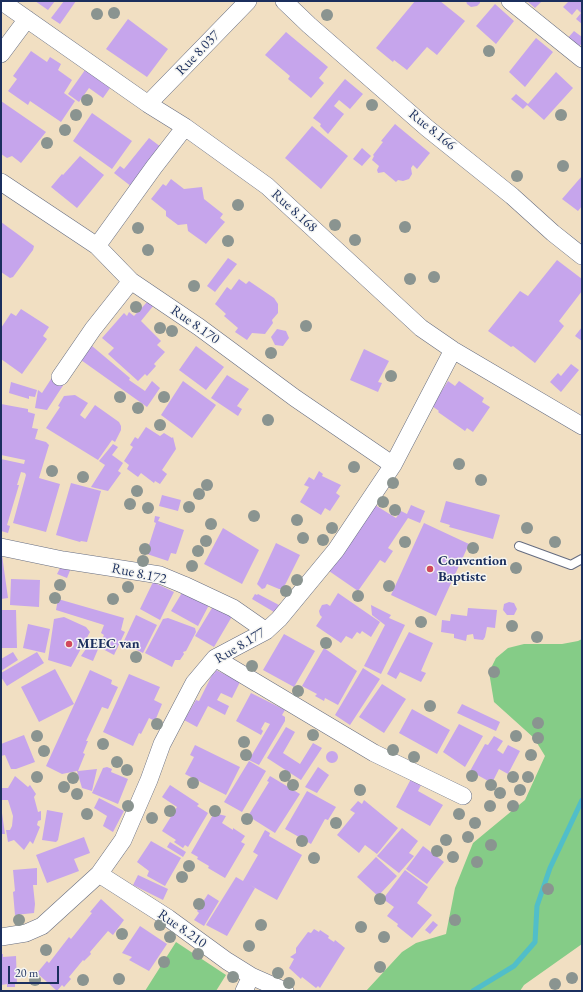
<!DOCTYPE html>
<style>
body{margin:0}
#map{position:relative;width:583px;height:992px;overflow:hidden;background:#f1dfc2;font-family:"EB Garamond",serif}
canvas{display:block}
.frame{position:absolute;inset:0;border:2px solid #1b2f5e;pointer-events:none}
.scale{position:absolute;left:8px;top:966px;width:51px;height:18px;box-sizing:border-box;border:2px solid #1b2f5e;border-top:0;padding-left:5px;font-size:12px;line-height:14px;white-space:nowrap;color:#1b2f5e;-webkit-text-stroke:3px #f6f6f2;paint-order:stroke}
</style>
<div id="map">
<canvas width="583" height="992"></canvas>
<div class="frame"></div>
<div class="scale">20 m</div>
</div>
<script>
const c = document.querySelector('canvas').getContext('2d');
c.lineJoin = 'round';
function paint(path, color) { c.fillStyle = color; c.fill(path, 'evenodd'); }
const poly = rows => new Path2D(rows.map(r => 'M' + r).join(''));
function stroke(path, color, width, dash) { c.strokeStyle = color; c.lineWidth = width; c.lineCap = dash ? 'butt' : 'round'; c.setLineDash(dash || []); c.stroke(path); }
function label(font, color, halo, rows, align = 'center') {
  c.font = font + ' "EB Garamond",serif'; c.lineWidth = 3; c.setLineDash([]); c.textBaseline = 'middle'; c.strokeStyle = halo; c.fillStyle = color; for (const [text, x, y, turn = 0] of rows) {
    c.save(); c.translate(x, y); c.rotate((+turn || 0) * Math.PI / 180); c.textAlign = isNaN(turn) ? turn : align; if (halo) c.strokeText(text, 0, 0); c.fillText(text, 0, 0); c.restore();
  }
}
paint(poly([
 [582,639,582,944,524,985,520,991,366,991,402,952,416,943,446,934,455,888,473,843,525,800,545,756,534,738,494,702,489,672,496,658,508,648,524,644,562,644,578,641],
 [176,942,226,975,216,991,145,991]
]), '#85cc87');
stroke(poly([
 [473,991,514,966,535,942,537,906,550,868,582,800]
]), '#51bec9', 5);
paint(poly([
 [35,1,55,1,48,10],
 [64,1,76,1,60,24,51,18],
 [415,1,440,1,465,21,437,55,427,47,407,70,394,60,393,62,376,48],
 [466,1,480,1,480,3,477,6,471,7,467,4],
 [527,1,542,1,535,8],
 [569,1,582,1,582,24,576,19,581,13,577,9,572,15,563,7],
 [495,4,514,21,496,44,476,26],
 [128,19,168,49,147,77,106,49],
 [574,31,582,37,582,43,578,48,567,39],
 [286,32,328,67,319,78,324,83,311,98,288,79,290,76,265,55],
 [536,38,553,52,525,87,509,72],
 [31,51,47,62,50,57,61,64,58,70,72,80,64,93,75,101,61,122,30,101,28,105,8,91,17,79,13,76],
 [85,70,110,88,103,98,89,88,79,102,68,94],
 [556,72,573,88,544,120,527,105,523,109,511,99,516,94,528,104],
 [345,79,363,94,350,109,339,100,334,106,344,114,328,134,320,126,321,124,313,118],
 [1,101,46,132,21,163,12,156,7,158,1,154],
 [92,113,132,141,112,169,73,141],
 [395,124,430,153,417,169,413,165,411,168,412,174,409,179,403,181,398,180,396,182,384,172,378,173,377,170,379,166,372,160,374,156,373,155,383,142,381,141],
 [312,126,348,156,321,189,285,158],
 [149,138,161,147,132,187,114,173,120,166,124,169],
 [362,148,371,156,362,166,353,159],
 [80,156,104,175,77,208,51,187,62,174,63,175],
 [582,176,582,206,578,211,562,199],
 [171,179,184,189,202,187,204,199,223,214,220,218,225,222,206,244,188,231,187,224,178,225,166,216,166,211,151,199,163,184,166,186],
 [1,222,34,246,33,250,13,277,10,278,1,272],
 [228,258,237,264,215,292,207,286],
 [557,260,582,279,582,291,559,321,564,326,535,363,513,346,511,347,488,331,520,291,528,296],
 [239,279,246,284,249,281,274,298,278,304,278,313,272,320,273,323,265,334,252,333,247,340,235,332,238,328,224,316,226,314,215,304,227,287,231,290],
 [149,300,154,305,141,321,161,341,157,345,165,352,154,364,156,366,147,376,145,374,138,381,108,354,114,348,102,338,124,313,127,316,129,312,134,316],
 [21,309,49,327,43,336,47,339,22,374,1,359,1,328,11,313,16,316],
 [582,327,582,341,575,336],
 [277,329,286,331,289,338,283,346,275,345,271,337],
 [92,346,130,378,129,380,145,391,152,381,160,388,147,407,81,360],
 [196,346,224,367,206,390,179,370],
 [364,349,389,361,378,382,382,383,378,392,350,380],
 [571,364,579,370,561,392,550,382,558,373,561,376],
 [227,375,249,389,237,406,242,409,238,416,211,398],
 [53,376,64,384,47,410,35,408,38,390,42,393],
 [183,381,216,405,192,438,161,415],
 [448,381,455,386,459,381,484,398,482,402,490,407,473,432,467,428,465,431,438,412,439,411,432,406],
 [11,382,37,390,35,397,29,396,29,399,9,393],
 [75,395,88,403,80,415,85,419,95,405,119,422,121,426,121,430,115,442,112,440,98,460,46,428,60,407,58,406,64,396],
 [1,404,28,409,28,412,35,414,32,428,38,429,35,439,46,442,49,445,39,478,60,484,46,532,13,523,26,475,25,473,21,472,17,485,19,485,7,525,10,526,8,533,1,531,1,459,24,464,25,460,1,455],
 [146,427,160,436,164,433,172,438,173,437,176,449,162,470,167,474,160,484,155,481,154,483,141,473,138,477,127,469,129,465,124,461,133,447,130,445,135,437,138,439],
 [113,444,118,447,112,455,123,463,118,471,121,473,108,491,91,487,105,465,99,461],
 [319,471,323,474,322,476,341,485,336,493,340,496,330,511,325,508,321,515,300,502,309,487,304,485,309,477,314,480],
 [71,483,101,491,87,542,81,541,80,542,56,535],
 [162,495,181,500,178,511,159,506],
 [446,501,500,515,493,539,449,527,450,525,440,522],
 [375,505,396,518,401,511,407,514,411,505,425,511,420,523,408,518,388,548,393,551,385,563,380,560,358,591,329,571],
 [155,516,160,517,158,521,184,530,176,554,171,553,168,561,147,554,150,546,149,545,156,523,154,522],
 [424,523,469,544,436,616,391,595],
 [223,528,259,550,242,584,204,564],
 [276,543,300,555,283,589,279,589,267,584,265,588,262,589,257,584],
 [2,555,8,598,1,599,1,556],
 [62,564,71,568,67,578,57,574],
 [11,579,40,580,39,607,10,605],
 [153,582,174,592,160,620,140,609],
 [183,591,209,605,198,626,171,611],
 [338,593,380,622,371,637,362,631,360,634,357,632,352,639,346,636,341,643,316,626,322,617,320,615,319,611,322,605,327,604,330,606],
 [255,594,257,595,258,594,279,605,274,612,252,599],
 [58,599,124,618,121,630,125,632,114,655,99,647,104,635,101,633,104,625,56,610],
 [509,602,514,603,517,609,514,615,507,615,503,610,504,604],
 [215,603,234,613,214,647,195,636],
 [371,605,391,615,389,618,405,625,381,674,364,666,385,625,372,615],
 [468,608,497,610,495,628,487,627,485,637,483,640,474,639,473,634,467,635,466,641,454,638,454,634,441,632,442,620,450,621,451,614,467,616],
 [1,610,16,610,17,648,1,648],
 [136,615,157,625,143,653,123,643],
 [64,617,86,627,90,632,71,667,48,660,54,619],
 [168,618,195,628,196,632,186,651,183,652,184,654,180,660,175,660,172,667,145,653,163,619],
 [28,624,50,629,45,653,23,648],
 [409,632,433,643,421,671,426,673,421,682,400,672,396,679,387,674],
 [284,634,315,651,294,687,263,670],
 [90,643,99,647,93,661,81,656],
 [324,648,357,671,338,705,325,698,324,701,315,696,317,694,302,686],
 [13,652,18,660,1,671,1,659],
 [37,652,44,663,7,686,1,677,1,673],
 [363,668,380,679,350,725,335,715],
 [55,669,74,704,39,722,21,687],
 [90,670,112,680,111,684,118,687,108,709,102,707,86,741,88,741,83,753,85,754,78,771,97,769,92,791,82,788,77,771,62,774,46,766],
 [216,670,240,682,232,698,221,693,217,700,229,706,225,715,208,706,197,727,184,720,196,700,199,701,213,673,214,674],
 [129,674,160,687,154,700,162,704,155,721,149,718,141,734,139,733,133,746,103,732],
 [382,684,406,699,384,733,359,717],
 [251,693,285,710,282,715,285,717,285,721,259,765,249,760,270,724,265,722,261,729,263,731,261,735,236,721],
 [462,704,500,722,496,731,457,713],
 [412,709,450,730,437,754,399,733],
 [459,724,483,736,465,767,443,752],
 [286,727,295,732,283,753,300,764,313,743,322,748,301,780,267,758],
 [24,735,35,762,16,769,11,769,5,755,1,756,1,744],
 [494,736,503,741,497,750,503,754,508,745,520,751,508,774,499,769,492,783,470,771,485,744,488,745],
 [195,745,240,767,226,795,185,774,194,757,190,755],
 '326 757a6 6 0 1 1 12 0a6 6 0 1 1-12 0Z',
 [249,761,266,771,242,812,224,802],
 [107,767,112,769,111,772,128,779,118,804,92,793,103,768],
 [318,767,329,775,317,793,305,787],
 [15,776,28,787,30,785,36,794,34,797,38,812,41,811,41,820,38,821,37,825,40,827,33,844,30,841,24,850,14,840,8,842,6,830,10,830,12,826,13,816,8,800,2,800,1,788,8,788],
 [270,776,300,794,275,833,248,816,269,782,267,781],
 [411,779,421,785,418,791,443,805,430,826,396,807],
 [170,785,199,804,197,806,208,813,188,847,185,845,183,848,174,842,176,840,162,831,177,807,162,797],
 [307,791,336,807,328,820,325,819,311,844,285,829],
 [99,798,124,811,113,832,103,826,107,816,94,808],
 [364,800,398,828,377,854,365,845,359,853,337,835,355,813,350,810,358,801,362,804],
 [1,806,5,834,1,834],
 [47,810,63,813,58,840,56,842,42,840],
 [214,813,226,816,222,823,233,830,233,828,245,836,241,842,245,844,225,878,208,868,209,866,197,859,198,857,191,853],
 [402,828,418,841,409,853,414,856,399,873,377,856],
 [265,830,270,833,269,836,302,855,277,900,250,885,255,888,227,936,206,925,236,877,243,881,258,855,253,852],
 [84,837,90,853,74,859,79,871,47,883,36,855],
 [151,841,181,858,165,886,147,876,149,871,137,862],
 [170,842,186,852,183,857,167,847],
 [423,846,444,862,427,884,406,869],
 [376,857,397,876,378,896,357,877],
 [37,868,37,885,33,885,35,904,34,913,15,915,13,892,15,891,13,870],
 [405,870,428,887,417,903,432,915,412,938,397,926,398,924,387,916,394,907,383,899],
 [138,875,168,889,163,900,133,885],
 [208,894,219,901,204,926,194,920,199,913,197,911],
 [101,899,124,920,113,935,108,931,90,952,91,954,84,961,83,960,69,977,71,979,64,987,62,985,57,991,37,973,47,961,49,963,69,937,71,939,92,913,90,912],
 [433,921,438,925,430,934,425,930],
 [140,926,167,944,149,971,129,960,132,957,122,953],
 [314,929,319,932,320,930,329,936,328,938,334,942,335,940,345,948,320,988,318,986,316,988,302,977,301,979,289,968,294,959,290,957,296,953,296,948,308,932,311,933],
 [1,954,3,954,3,957,16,956,17,984,15,984,15,987,7,987,7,984,1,985]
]), '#c6a5ec');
const service = poly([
 [519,546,571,565,582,559]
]);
const minor = poly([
 [1,1,148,104,185,127,267,186,421,328,453,350,582,426],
 [284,1,309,25,427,128,512,196,553,233,582,256],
 [510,1,582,59],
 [1,54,27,19],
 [148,104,248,1],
 [1,182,97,246,131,281,199,327,295,398,393,465],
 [97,246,154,167,185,127],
 [60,377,93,329,131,281],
 [1,547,63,560,160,575,184,585,233,608,266,631],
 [215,658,374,753,463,796],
 [99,874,168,918,227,961,251,976,244,991],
 [1,937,26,933,42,926,99,874,123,840,149,780,162,744,194,683,215,658,266,631,279,619,336,550,393,465,453,350],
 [251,976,285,991]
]);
stroke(service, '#666d81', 10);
stroke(minor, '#666d81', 18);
stroke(service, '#fff', 8);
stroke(minor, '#fff', 17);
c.fillStyle = '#8a9490';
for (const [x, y] of [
 [114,13],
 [97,14],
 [327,15],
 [489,51],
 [87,100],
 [372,105],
 [76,115],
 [561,115],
 [65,130],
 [47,143],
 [563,166],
 [517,176],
 [238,205],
 [335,225],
 [405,227],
 [138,228],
 [355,240],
 [228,241],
 [148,250],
 [434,277],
 [410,279],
 [194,286],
 [136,307],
 [306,326],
 [160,328],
 [172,331],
 [271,353],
 [391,376],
 [120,397],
 [164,397],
 [138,408],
 [268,420],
 [160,425],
 [459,464],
 [354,467],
 [52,471],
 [83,477],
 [481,480],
 [393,483],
 [207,485],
 [137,491],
 [199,494],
 [383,502],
 [130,504],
 [189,507],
 [148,508],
 [395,510],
 [254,516],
 [297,520],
 [211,524],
 [332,528],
 [527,528],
 [303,538],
 [323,540],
 [206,541],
 [405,542],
 [555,542],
 [473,548],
 [145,549],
 [198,551],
 [143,561],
 [192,566],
 [516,568],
 [297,580],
 [60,585],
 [389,586],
 [128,587],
 [286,591],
 [358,596],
 [55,598],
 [113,599],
 [421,622],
 [512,626],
 [537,637],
 [326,643],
 [136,657],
 [252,666],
 [494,672],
 [298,691],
 [430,706],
 [538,723],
 [157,724],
 [313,735],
 [37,736],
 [516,736],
 [538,738],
 [244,742],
 [103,744],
 [393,750],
 [44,751],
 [246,755],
 [531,755],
 [414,757],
 [117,762],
 [127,770],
 [285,776],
 [472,776],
 [37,777],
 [513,777],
 [528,777],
 [73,778],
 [193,783],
 [293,785],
 [491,785],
 [64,787],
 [360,790],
 [520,790],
 [500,793],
 [77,794],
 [128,806],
 [490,806],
 [513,806],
 [170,811],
 [215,811],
 [87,814],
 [459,814],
 [152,818],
 [247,819],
 [336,823],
 [475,823],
 [468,837],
 [446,840],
 [302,841],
 [491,845],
 [437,851],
 [453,857],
 [314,858],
 [477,862],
 [189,866],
 [182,877],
 [548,889],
 [380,899],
 [199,904],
 [19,920],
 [455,920],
 [160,925],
 [261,925],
 [361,927],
 [122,934],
 [170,937],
 [384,937],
 [249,946],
 [46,950],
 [198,954],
 [164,962],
 [380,967],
 [278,973],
 [233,977],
 [572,978],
 [119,979],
 [35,980],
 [83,980],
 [289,983],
 [555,984]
]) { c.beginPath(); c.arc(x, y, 6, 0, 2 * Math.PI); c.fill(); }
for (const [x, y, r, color] of [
 [430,569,4,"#d1495b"],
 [69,644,4,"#d1495b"]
]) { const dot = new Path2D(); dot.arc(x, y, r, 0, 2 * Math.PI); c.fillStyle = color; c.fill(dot); stroke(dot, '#f6f6f2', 1.5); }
label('14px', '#1b2f5e', '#f6f6f2', [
 ["Rue 8.037",198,53,-46],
 ["Rue 8.166",432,130,39],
 ["Rue 8.168",294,211,42],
 ["Rue 8.170",195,325,35],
 ["Rue 8.172",139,574,12],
 ["Rue 8.177",240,646,-31],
 ["Rue 8.210",182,929,35]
]);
label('bold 14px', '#1b2f5e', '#f6f6f2', [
 ["Convention",438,561],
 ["Baptiste",438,577],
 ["MEEC van",77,644]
], 'left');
</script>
